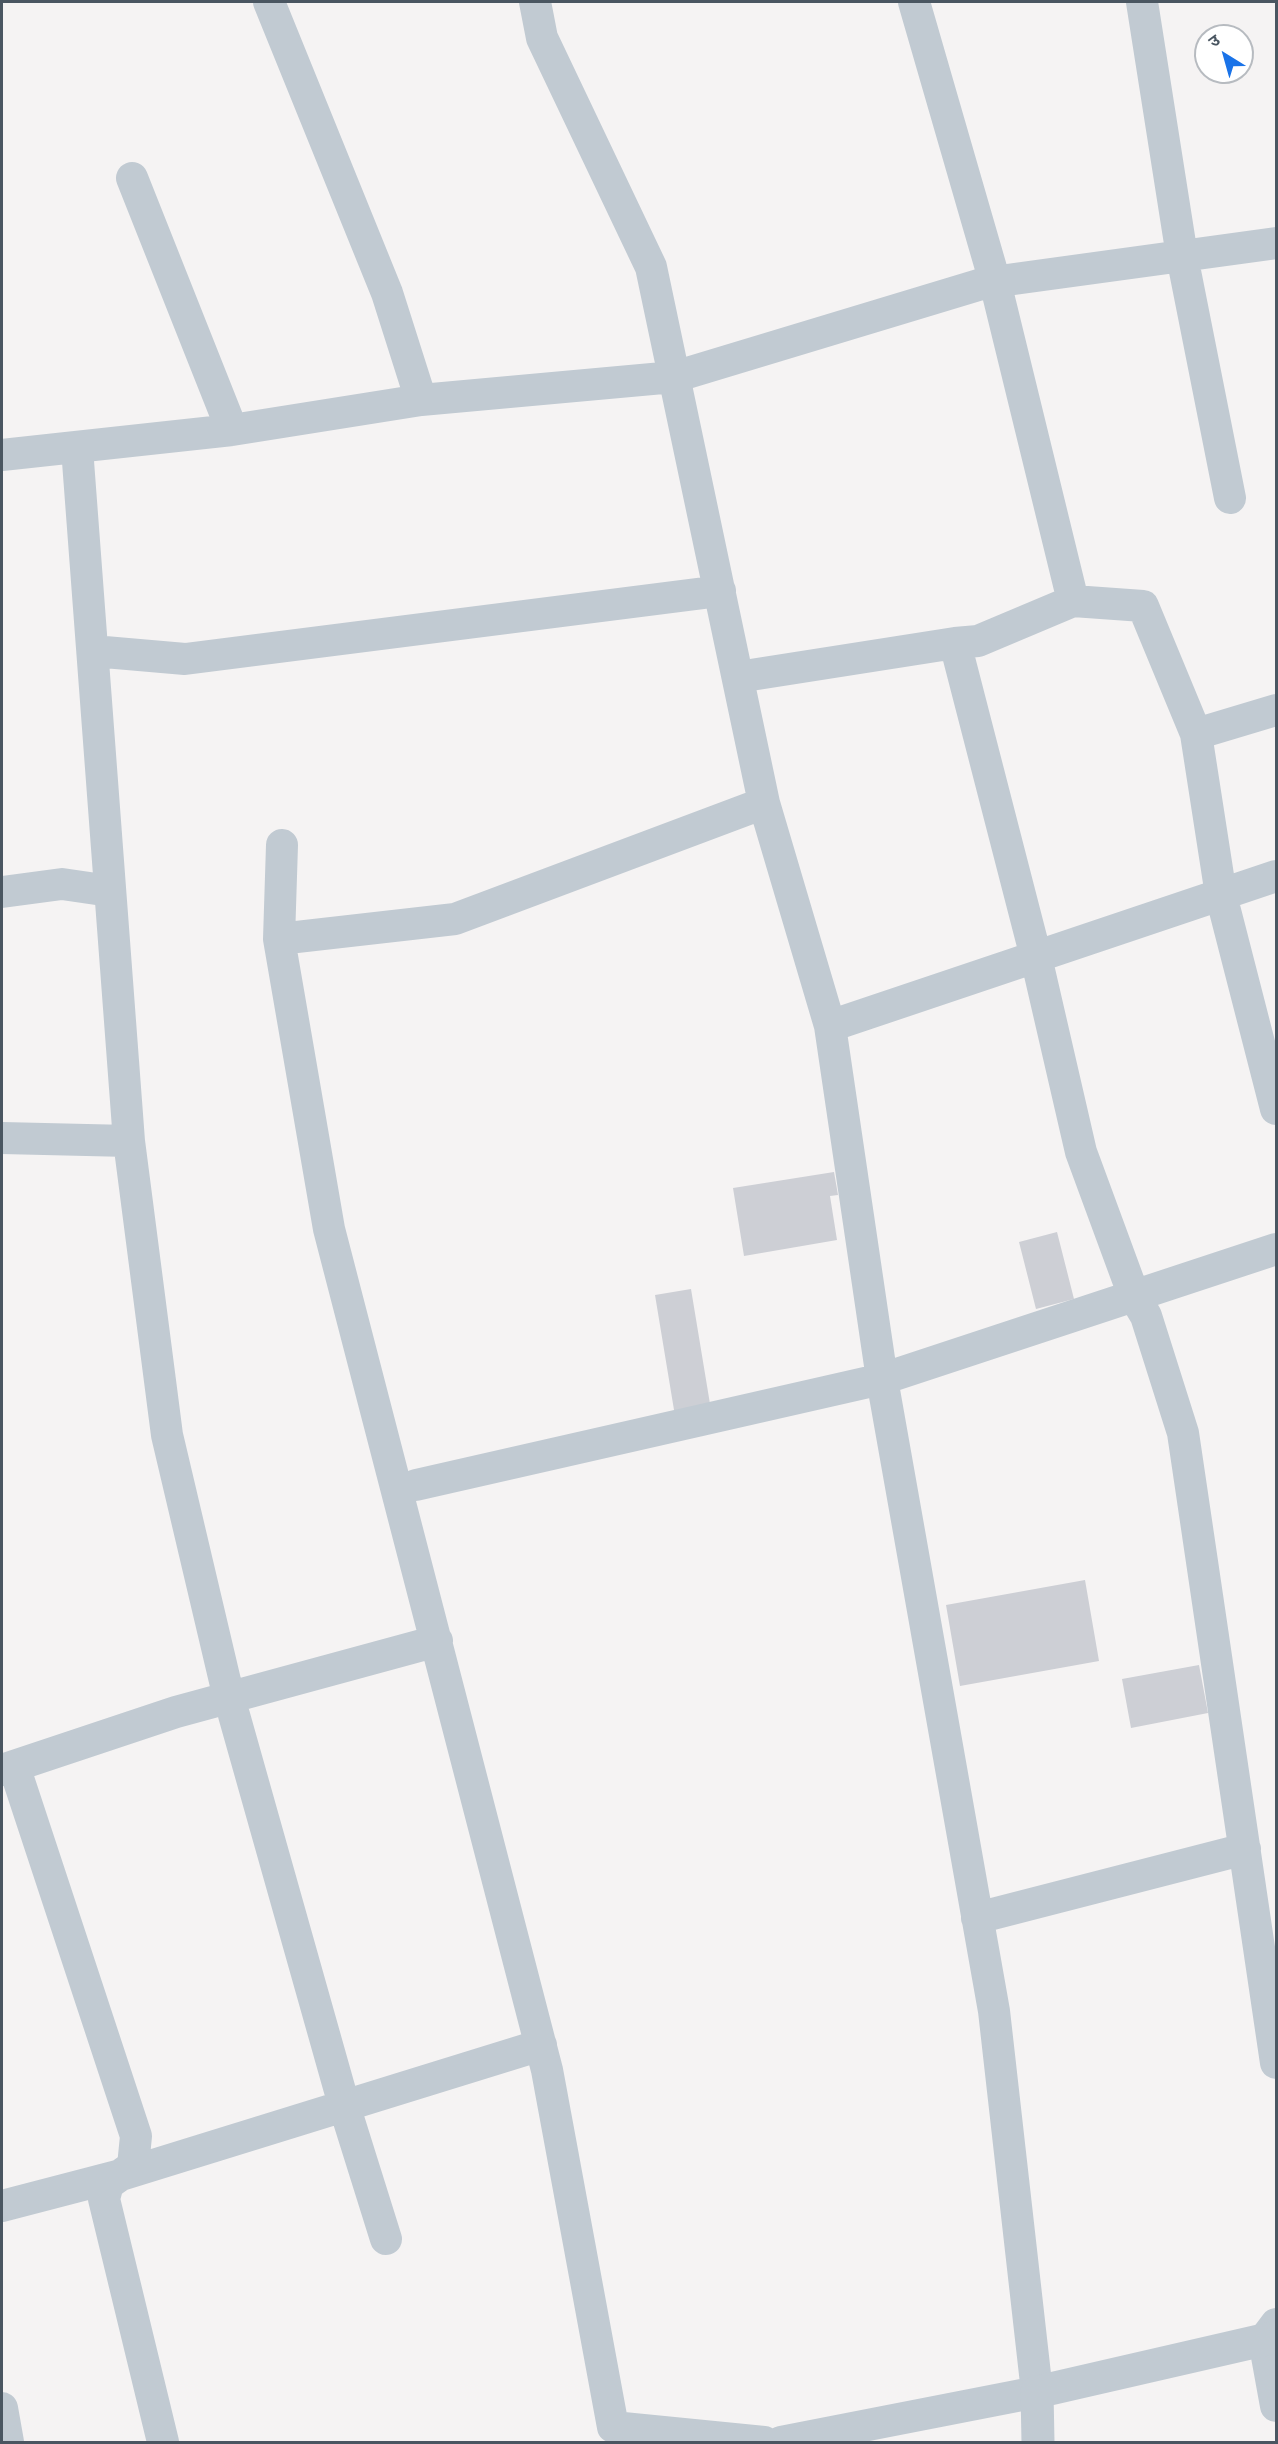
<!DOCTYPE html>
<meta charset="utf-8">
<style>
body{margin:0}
#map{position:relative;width:1278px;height:2444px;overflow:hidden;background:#f5f3f3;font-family:"Fira Sans","Noto Sans Devanagari",sans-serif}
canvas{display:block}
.frame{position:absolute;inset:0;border:3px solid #4a5661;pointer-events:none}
.north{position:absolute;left:1194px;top:24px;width:60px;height:60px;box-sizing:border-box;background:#fff;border:2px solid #b7bbc0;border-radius:50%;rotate:323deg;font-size:16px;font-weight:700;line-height:24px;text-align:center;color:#4a5661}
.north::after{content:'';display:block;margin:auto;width:21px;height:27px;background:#1a73e8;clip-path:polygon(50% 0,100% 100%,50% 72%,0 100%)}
</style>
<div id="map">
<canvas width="1278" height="2444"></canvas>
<div class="frame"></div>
<div class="north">उ</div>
</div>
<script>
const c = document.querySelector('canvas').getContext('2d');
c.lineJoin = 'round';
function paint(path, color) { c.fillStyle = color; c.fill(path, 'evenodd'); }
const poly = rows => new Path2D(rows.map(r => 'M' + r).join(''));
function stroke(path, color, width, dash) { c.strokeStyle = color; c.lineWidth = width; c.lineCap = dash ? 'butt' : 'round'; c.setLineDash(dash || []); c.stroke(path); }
paint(poly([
 [834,1172,838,1195,830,1196,837,1240,744,1256,733,1188],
 [1057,1232,1074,1299,1036,1309,1019,1242],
 [691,1289,712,1416,676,1422,655,1295],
 [1085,1580,1099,1661,960,1686,946,1605],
 [1199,1665,1208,1713,1131,1728,1122,1679]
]), '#cdcfd5');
stroke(poly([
 [269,2,387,293,421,400],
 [535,2,542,38,651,267,764,803,830,1026,882,1379,994,2011,1037,2392,781,2442],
 [914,2,995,282,1073,601],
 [1142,2,1182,256,1230,498],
 [132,178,232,430],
 [77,448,129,1141,167,1435,229,1698],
 [2,455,232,430,421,400,674,377,985,283,1276,243],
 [955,643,1036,957,1081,1152,1134,1296,1146,1316,1183,1433,1276,2063],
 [93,651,185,659,720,591],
 [738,677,955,643,978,641,1073,601,1143,606,1196,734,1221,895,1276,1109],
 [1196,734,1276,710],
 [282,845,279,939,329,1229,547,2070,613,2427,764,2442],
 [2,892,62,884,110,891],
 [279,939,455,919,764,803],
 [830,1026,1276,876],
 [2,1138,129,1141],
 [416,1485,882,1379,1276,1249],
 [234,1715,344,2105,386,2239],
 [14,1766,136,2136,133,2166,108,2184,104,2199,163,2442],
 [2,1770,176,1712,437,1641],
 [977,1918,1245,1849],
 [2,2206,121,2175,541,2045],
 [1276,2324,1264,2340,1276,2406],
 [2,2408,8,2442]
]), '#c1cad2', 32);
stroke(poly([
 [1038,2442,1037,2392,1276,2337]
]), '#c1cad2', 33);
</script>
